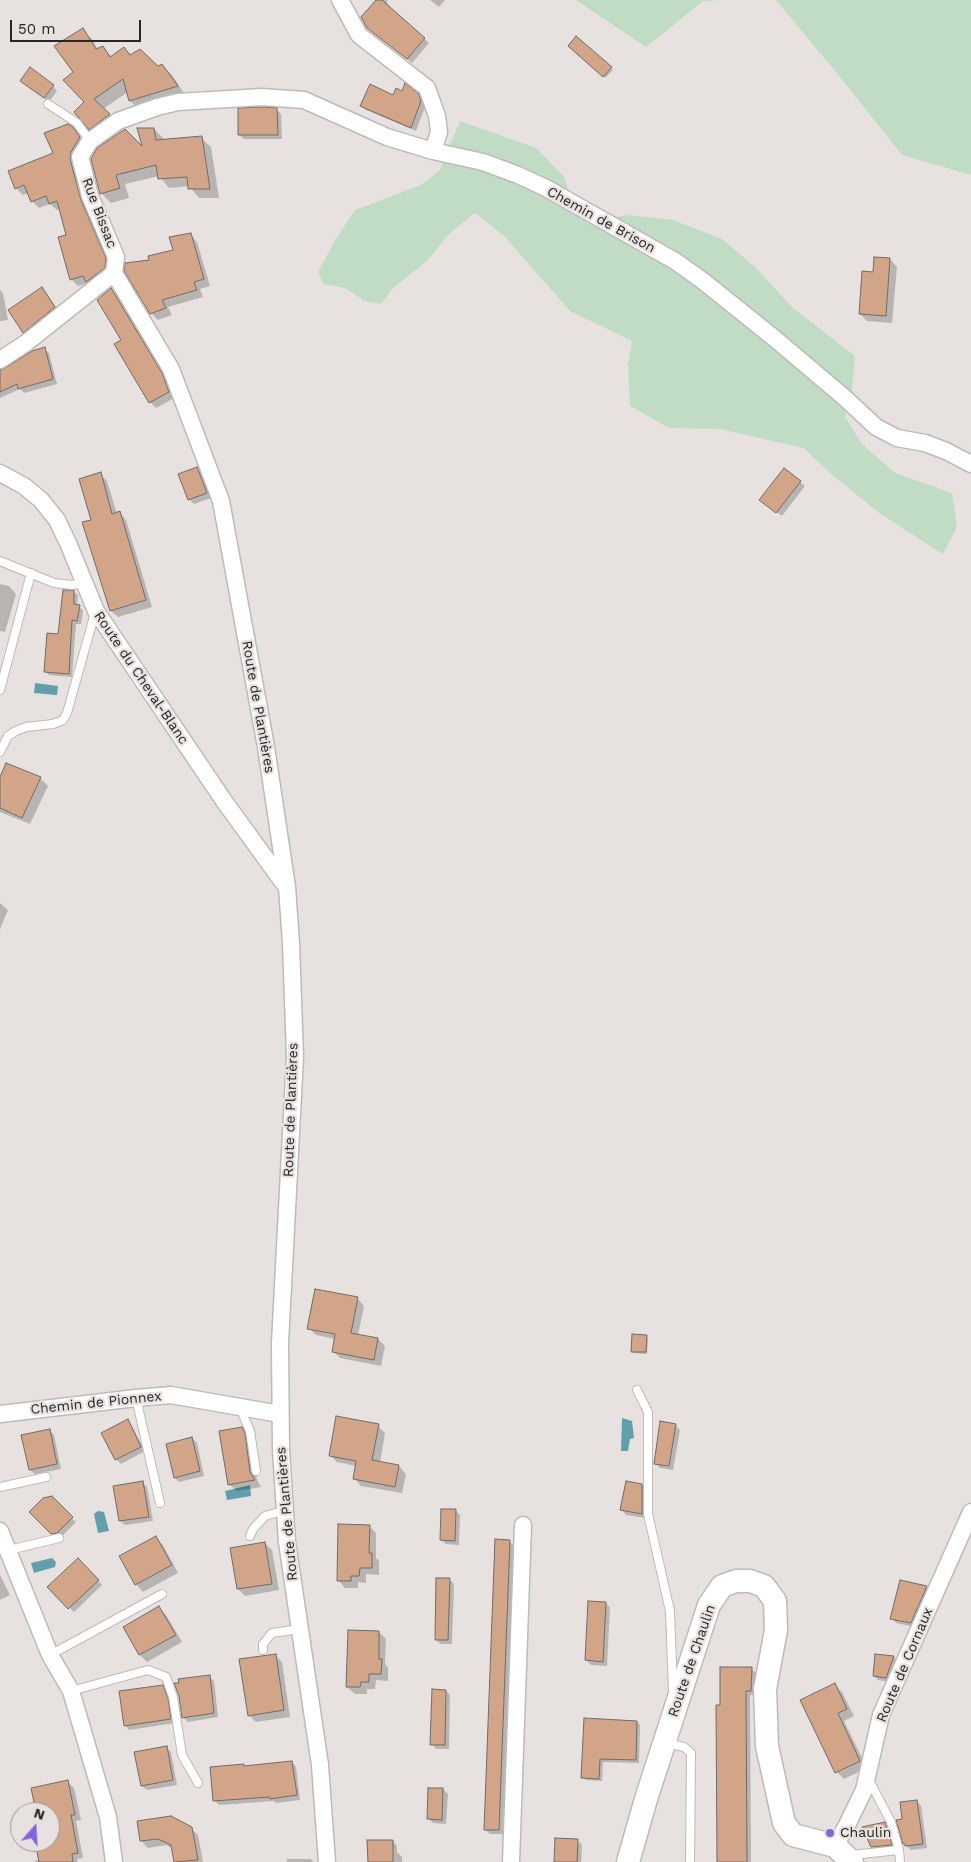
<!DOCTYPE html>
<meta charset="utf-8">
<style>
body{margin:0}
#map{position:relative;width:971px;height:1862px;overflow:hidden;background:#e7e2df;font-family:"Work Sans",sans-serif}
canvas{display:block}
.north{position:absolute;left:10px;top:1802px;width:50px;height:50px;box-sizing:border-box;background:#e7e2df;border:1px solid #9b9795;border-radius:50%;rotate:19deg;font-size:14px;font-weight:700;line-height:20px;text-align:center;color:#282625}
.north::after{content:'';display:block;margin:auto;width:18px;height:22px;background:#8365e1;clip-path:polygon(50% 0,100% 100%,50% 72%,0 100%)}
.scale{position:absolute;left:10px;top:20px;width:131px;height:22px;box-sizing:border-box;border:2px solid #282625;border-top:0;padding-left:6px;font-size:15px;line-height:18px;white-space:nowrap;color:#282625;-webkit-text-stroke:4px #e7e2df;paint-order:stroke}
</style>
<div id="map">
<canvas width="971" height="1862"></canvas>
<div class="north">N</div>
<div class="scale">50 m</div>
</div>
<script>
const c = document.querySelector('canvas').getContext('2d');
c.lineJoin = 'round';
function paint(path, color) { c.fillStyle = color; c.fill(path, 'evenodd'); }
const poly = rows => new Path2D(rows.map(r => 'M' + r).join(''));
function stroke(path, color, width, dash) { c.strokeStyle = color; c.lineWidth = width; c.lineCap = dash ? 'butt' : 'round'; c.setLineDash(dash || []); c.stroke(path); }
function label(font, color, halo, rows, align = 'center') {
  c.font = font + ' "Work Sans",sans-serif'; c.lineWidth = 4.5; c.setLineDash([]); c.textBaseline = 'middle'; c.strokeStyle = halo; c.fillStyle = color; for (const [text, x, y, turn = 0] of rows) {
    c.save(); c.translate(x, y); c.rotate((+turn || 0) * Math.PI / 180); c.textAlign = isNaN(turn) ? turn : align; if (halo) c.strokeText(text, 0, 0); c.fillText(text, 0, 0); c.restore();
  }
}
paint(poly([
 [576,0,723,0,703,1,646,47],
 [776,0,971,0,971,175,902,155,840,77],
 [460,121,536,148,565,178,570,198,615,217,629,215,673,220,722,239,756,268,793,308,855,356,852,390,845,417,862,444,895,473,952,493,957,527,943,554,879,513,830,473,804,448,720,429,669,428,630,406,628,365,632,341,570,311,504,236,475,213,449,234,427,261,393,288,381,304,364,301,345,288,324,284,318,272,334,242,355,210,421,185,440,170]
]), '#c1dcc4');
paint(poly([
 [35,683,58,686,57,695,34,693],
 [622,1418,632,1421,634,1438,630,1439,628,1451,621,1451],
 [250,1485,251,1496,227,1500,225,1491],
 [98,1511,104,1512,109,1531,98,1533,94,1514],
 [52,1558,56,1562,55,1567,34,1573,31,1563]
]), '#629fac');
paint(poly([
 [378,0,387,0,388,6,429,43,412,63,368,28],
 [430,0,445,0,439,7],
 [82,30,92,39,98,50,102,47,112,57,124,49,132,56,157,68,162,66,172,75,186,96,140,110,130,101,128,92,103,109,119,124,99,138,90,129,86,102,75,72],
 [577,38,613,70,605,78,570,46],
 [26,85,53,86,57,91,49,102],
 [402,92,418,95,423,100,425,107,416,131,366,110,361,106],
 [276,109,281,114,282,139,244,139,239,135],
 [72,128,87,145,77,167,112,266,89,283,78,286,71,279,68,236,60,209,57,210,50,204,39,208,32,201,29,193,23,195,16,188,54,153],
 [154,129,163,138,164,141,201,138,211,147,219,198,199,198,189,186,169,188,159,176,125,184,129,198,111,203,101,193,92,159,145,150],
 [190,234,197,242,210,286,200,289,203,297,168,307,172,315,158,320,151,313,150,261,174,251],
 [890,259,897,267,892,323,867,321,860,314],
 [0,290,3,293,8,320,0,321],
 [111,290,117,296,168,381,174,398,156,408,150,402,122,341],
 [46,293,59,312,28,336,24,332],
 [44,349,49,353,57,384,24,393,20,389,0,398,0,371],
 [197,468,202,473,211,498,194,504,189,499],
 [100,474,107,481,117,514,120,513,126,520,152,607,118,617,111,611,93,520],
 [800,482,805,486,782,516,766,504],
 [0,584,9,586,16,594,5,632,0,631],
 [74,592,78,595,77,606,83,610,81,624,76,624,72,677,49,675,45,671],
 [7,765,41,779,48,786,30,824,0,812,0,779],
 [0,903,8,910,0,929],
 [357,1298,364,1306,358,1335,378,1339,385,1346,381,1366,340,1358,333,1351,335,1339,316,1335,309,1328],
 [646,1336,648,1338,647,1354,634,1353,632,1351],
 [128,1421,132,1426,145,1451,121,1464,116,1459],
 [675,1425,680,1430,673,1470,660,1468,655,1463],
 [378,1426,385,1433,380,1463,399,1466,406,1474,402,1493,361,1486,354,1478,356,1466,337,1462,330,1455],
 [242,1428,249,1436,251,1441,257,1480,261,1487,237,1491,229,1484],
 [50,1431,54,1435,61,1469,35,1474,30,1470,23,1436],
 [192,1438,197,1443,204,1476,179,1482,175,1478],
 [143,1483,147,1487,153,1521,125,1525,120,1521],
 [642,1485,646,1490,646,1518,626,1515,622,1510],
 [52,1498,76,1522,61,1537,56,1538,31,1512],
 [456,1511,460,1515,459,1545,446,1544,441,1540],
 [369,1526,376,1533,376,1558,379,1561,379,1575,366,1574,366,1583,358,1582,358,1588,345,1588,338,1580],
 [156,1538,163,1545,178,1573,143,1592,136,1584,121,1557],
 [509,1541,514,1546,503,1834,490,1834,485,1829],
 [265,1543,272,1550,279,1590,245,1596,238,1589,232,1549],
 [78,1560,102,1585,74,1612,49,1587],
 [0,1575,10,1595,0,1600],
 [450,1580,454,1584,452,1644,440,1644,436,1639],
 [901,1581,926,1588,931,1592,915,1627,896,1623,892,1618],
 [606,1603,610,1608,607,1666,591,1665,586,1660],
 [159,1608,166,1615,182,1642,147,1662,140,1655,124,1628],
 [379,1632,386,1639,385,1664,388,1667,388,1681,376,1680,375,1689,367,1689,367,1694,355,1694,347,1687],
 [275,1655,282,1662,290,1717,256,1722,249,1715],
 [876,1655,894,1657,898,1662,890,1682,878,1680,874,1676],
 [751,1668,756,1673,755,1695,750,1695,751,1862,718,1862,721,1707],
 [209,1677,214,1681,218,1717,188,1722,183,1717,180,1696],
 [835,1685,842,1692,854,1716,844,1721,867,1768,844,1779,837,1772,802,1700],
 [162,1686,167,1691,172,1704,175,1723,129,1730,125,1725],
 [446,1691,450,1695,449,1749,436,1749,432,1744],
 [585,1719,637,1722,640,1725,639,1763,603,1762,602,1781,586,1780,582,1777],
 [166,1747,171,1752,177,1785,147,1790,142,1786],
 [292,1762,296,1767,300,1800,276,1803,274,1801,219,1805,214,1800,245,1767],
 [68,1782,74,1788,81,1820,76,1821,83,1858,77,1859,78,1862,36,1862,35,1860,40,1860,37,1842,50,1842,50,1812,38,1812],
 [443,1789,448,1794,446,1824,433,1823,429,1819],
 [917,1801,921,1806,927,1848,911,1850,904,1844,903,1820],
 [884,1824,889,1828,895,1849,877,1851,872,1846],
 [191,1828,198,1835,203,1862,176,1862,173,1849,166,1845,148,1848,141,1841],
 [392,1841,397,1846,397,1852,402,1857,402,1862,369,1862],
 [578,1841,582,1845,581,1862,555,1862],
 [287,1859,311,1859,314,1862,287,1862]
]), '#0003');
const building = poly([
 [376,0,382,0,425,38,407,59,367,28,361,17,376,0],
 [83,28,96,49,103,46,110,57,124,47,130,55,140,49,158,66,162,64,178,86,129,101,123,79,94,99,110,114,89,130,74,112,84,102,63,80,73,72,54,46,83,28],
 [576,36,612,67,603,77,568,46,576,36],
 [30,67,54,85,44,98,20,81,30,67],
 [405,83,419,94,421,101,411,128,360,106,370,84,393,95,396,88,402,91,405,83],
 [262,107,277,108,278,135,238,135,238,108,262,107],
 [68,124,73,127,80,137,71,152,70,159,81,200,106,258,105,268,86,282,83,276,70,280,58,237,66,235,57,201,49,204,46,196,31,202,24,185,15,189,8,171,53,153,44,133,68,124],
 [137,128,154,128,156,140,202,136,210,189,188,189,187,177,158,179,156,165,116,175,120,188,100,194,91,159,97,148,125,129,142,146,137,128],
 [191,233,204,279,194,282,197,290,162,300,166,308,150,314,124,271,125,263,149,260,148,256,173,250,169,237,191,233],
 [874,257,890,258,886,316,859,314,862,271,873,272,874,257],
 [42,287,55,307,23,333,8,310,42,287],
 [111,288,162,373,169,392,149,403,114,344,121,340,97,300,111,288],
 [45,347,53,379,18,389,17,384,0,392,0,370,5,368,32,351,45,347],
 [197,467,207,493,188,500,178,474,197,467],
 [784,468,801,481,776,513,759,500,784,468],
 [101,472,112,514,120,511,146,600,110,611,82,522,91,520,79,479,101,472],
 [63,590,74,590,74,604,80,605,77,621,72,620,69,674,44,672,47,633,58,634,63,590],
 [6,763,41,777,22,818,0,808,0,777,6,763],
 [315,1289,358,1297,351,1333,378,1338,374,1360,332,1352,335,1334,307,1329,315,1289],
 [632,1334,647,1335,646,1352,631,1352,632,1334],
 [336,1416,379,1424,372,1460,399,1465,395,1487,353,1479,356,1461,329,1456,336,1416],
 [128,1419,141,1447,115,1460,101,1433,128,1419],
 [660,1421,676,1424,669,1466,654,1464,660,1421],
 [242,1427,245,1433,250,1472,255,1480,228,1485,219,1431,242,1427],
 [50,1429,57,1464,29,1470,21,1435,50,1429],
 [192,1437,200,1471,174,1478,166,1444,192,1437],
 [143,1481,149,1517,119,1521,113,1486,143,1481],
 [626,1481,642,1484,642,1514,620,1510,626,1481],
 [52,1496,73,1517,57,1533,51,1534,29,1512,43,1498,52,1496],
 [441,1509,456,1509,455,1541,440,1540,441,1509],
 [338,1524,370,1525,369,1553,372,1553,372,1568,360,1568,359,1576,351,1576,351,1581,337,1581,338,1524],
 [156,1536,172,1565,135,1585,119,1556,156,1536],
 [495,1539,510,1540,499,1830,484,1830,495,1539],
 [265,1542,272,1584,237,1589,230,1548,265,1542],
 [78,1558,99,1580,68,1609,47,1587,78,1558],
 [436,1578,450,1578,448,1640,435,1640,436,1578],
 [900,1580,927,1586,911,1623,890,1619,900,1580],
 [588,1601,606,1602,603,1662,585,1660,588,1601],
 [159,1606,176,1635,139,1655,123,1627,159,1606],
 [348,1630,379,1631,379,1659,382,1659,381,1674,369,1674,369,1682,361,1682,360,1687,346,1687,348,1630],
 [276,1654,284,1710,248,1716,239,1659,276,1654],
 [875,1654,894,1656,886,1678,873,1676,875,1654],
 [720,1667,752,1667,751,1691,746,1691,747,1862,717,1862,716,1705,720,1705,720,1667],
 [210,1675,214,1713,182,1718,179,1696,174,1683,179,1683,178,1679,210,1675],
 [835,1683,847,1709,838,1713,860,1761,835,1773,800,1700,835,1683],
 [163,1685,168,1698,171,1719,124,1726,119,1691,163,1685],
 [432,1689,446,1690,445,1745,430,1745,432,1689],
 [584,1718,637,1721,636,1760,600,1759,599,1779,581,1778,584,1718],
 [167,1746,173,1780,141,1786,134,1752,167,1746],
 [292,1761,297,1795,270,1799,270,1797,213,1801,210,1767,244,1764,244,1766,292,1761],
 [68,1780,75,1815,71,1815,78,1853,72,1854,73,1862,39,1862,35,1842,50,1842,50,1812,36,1812,31,1788,68,1780],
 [428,1788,443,1788,442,1820,427,1819,428,1788],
 [917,1800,923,1844,905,1846,905,1844,903,1844,896,1820,902,1819,900,1802,917,1800],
 [171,1816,192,1827,198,1860,174,1862,171,1845,158,1839,140,1841,137,1821,171,1816],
 [885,1822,892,1845,871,1847,862,1827,885,1822],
 [555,1838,578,1839,577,1862,554,1862,555,1838],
 [367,1840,393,1840,393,1862,368,1862,367,1840]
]);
paint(building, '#d2a589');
stroke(building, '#6f6b68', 1);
const lane = poly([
 [48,104,77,123,90,141],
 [0,561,54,583,72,585,84,583],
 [0,690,31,573],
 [0,752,8,736,16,731,26,727,53,724,63,720,67,713,95,613],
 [637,1390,648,1412,648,1514,670,1611,673,1691],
 [136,1398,160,1503],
 [240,1408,250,1431,256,1471],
 [0,1487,46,1477],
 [250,1536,253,1529,265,1516,286,1510],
 [9,1550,59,1538],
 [263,1650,263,1644,272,1633,300,1629],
 [50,1655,162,1594],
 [71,1691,148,1670,166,1677,173,1697,182,1755,198,1783],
 [666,1743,684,1747,691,1753,690,1862],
 [869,1780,891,1822,899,1850,900,1862],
 [851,1855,899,1850]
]);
const street = poly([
 [340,0,359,35,427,88,437,116,439,132,433,151],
 [0,360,26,343,114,273],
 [0,473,24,486,41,500,57,520,68,543,96,611,224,801,285,885],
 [0,1414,136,1398,171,1395,280,1414],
 [0,1531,50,1655,71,1691,108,1817,114,1862],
 [835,1846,846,1827,864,1790,881,1715,971,1512],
 [327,1862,320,1765,287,1542,281,1450,280,1343,295,1057,291,943,287,887,266,747,221,501,171,369,114,273,116,257,90,196,80,157,90,141,118,121,157,107,178,102,262,97,304,100,387,137,433,151,483,162,518,175,546,188,675,261,703,281,774,338,845,398,876,427,897,438,925,443,946,451,971,464],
 [511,1862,523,1525]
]);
const secondary = poly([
 [628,1862,646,1799,709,1605,722,1586,736,1581,750,1581,764,1586,775,1601,776,1630,765,1689,767,1746,784,1823,793,1835,835,1846,852,1862]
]);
stroke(lane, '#bebab7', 10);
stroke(street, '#bebab7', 19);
stroke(secondary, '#bebab7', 25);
stroke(lane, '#fff', 8);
stroke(street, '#fff', 16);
stroke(secondary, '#fff', 22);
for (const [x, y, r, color] of [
 [830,1833,5,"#8365e1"]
]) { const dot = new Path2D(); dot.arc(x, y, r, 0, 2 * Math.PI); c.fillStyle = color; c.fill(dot); stroke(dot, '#e7e2df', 2); }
label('14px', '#282625', '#e7e2df', [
 ["Rue Bissac",99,213,69],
 ["Chemin de Brison",601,220,29],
 ["Route du Cheval-Blanc",141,678,56],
 ["Route de Plantières",258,707,80],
 ["Route de Plantières",291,1110,-88],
 ["Chemin de Pionnex",96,1403,-6],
 ["Route de Plantières",287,1514,-95],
 ["Route de Chaulin",692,1661,-71],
 ["Route de Cornaux",905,1665,-67]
]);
label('14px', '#282625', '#e7e2df', [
 ["Chaulin",840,1833]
], 'left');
</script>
